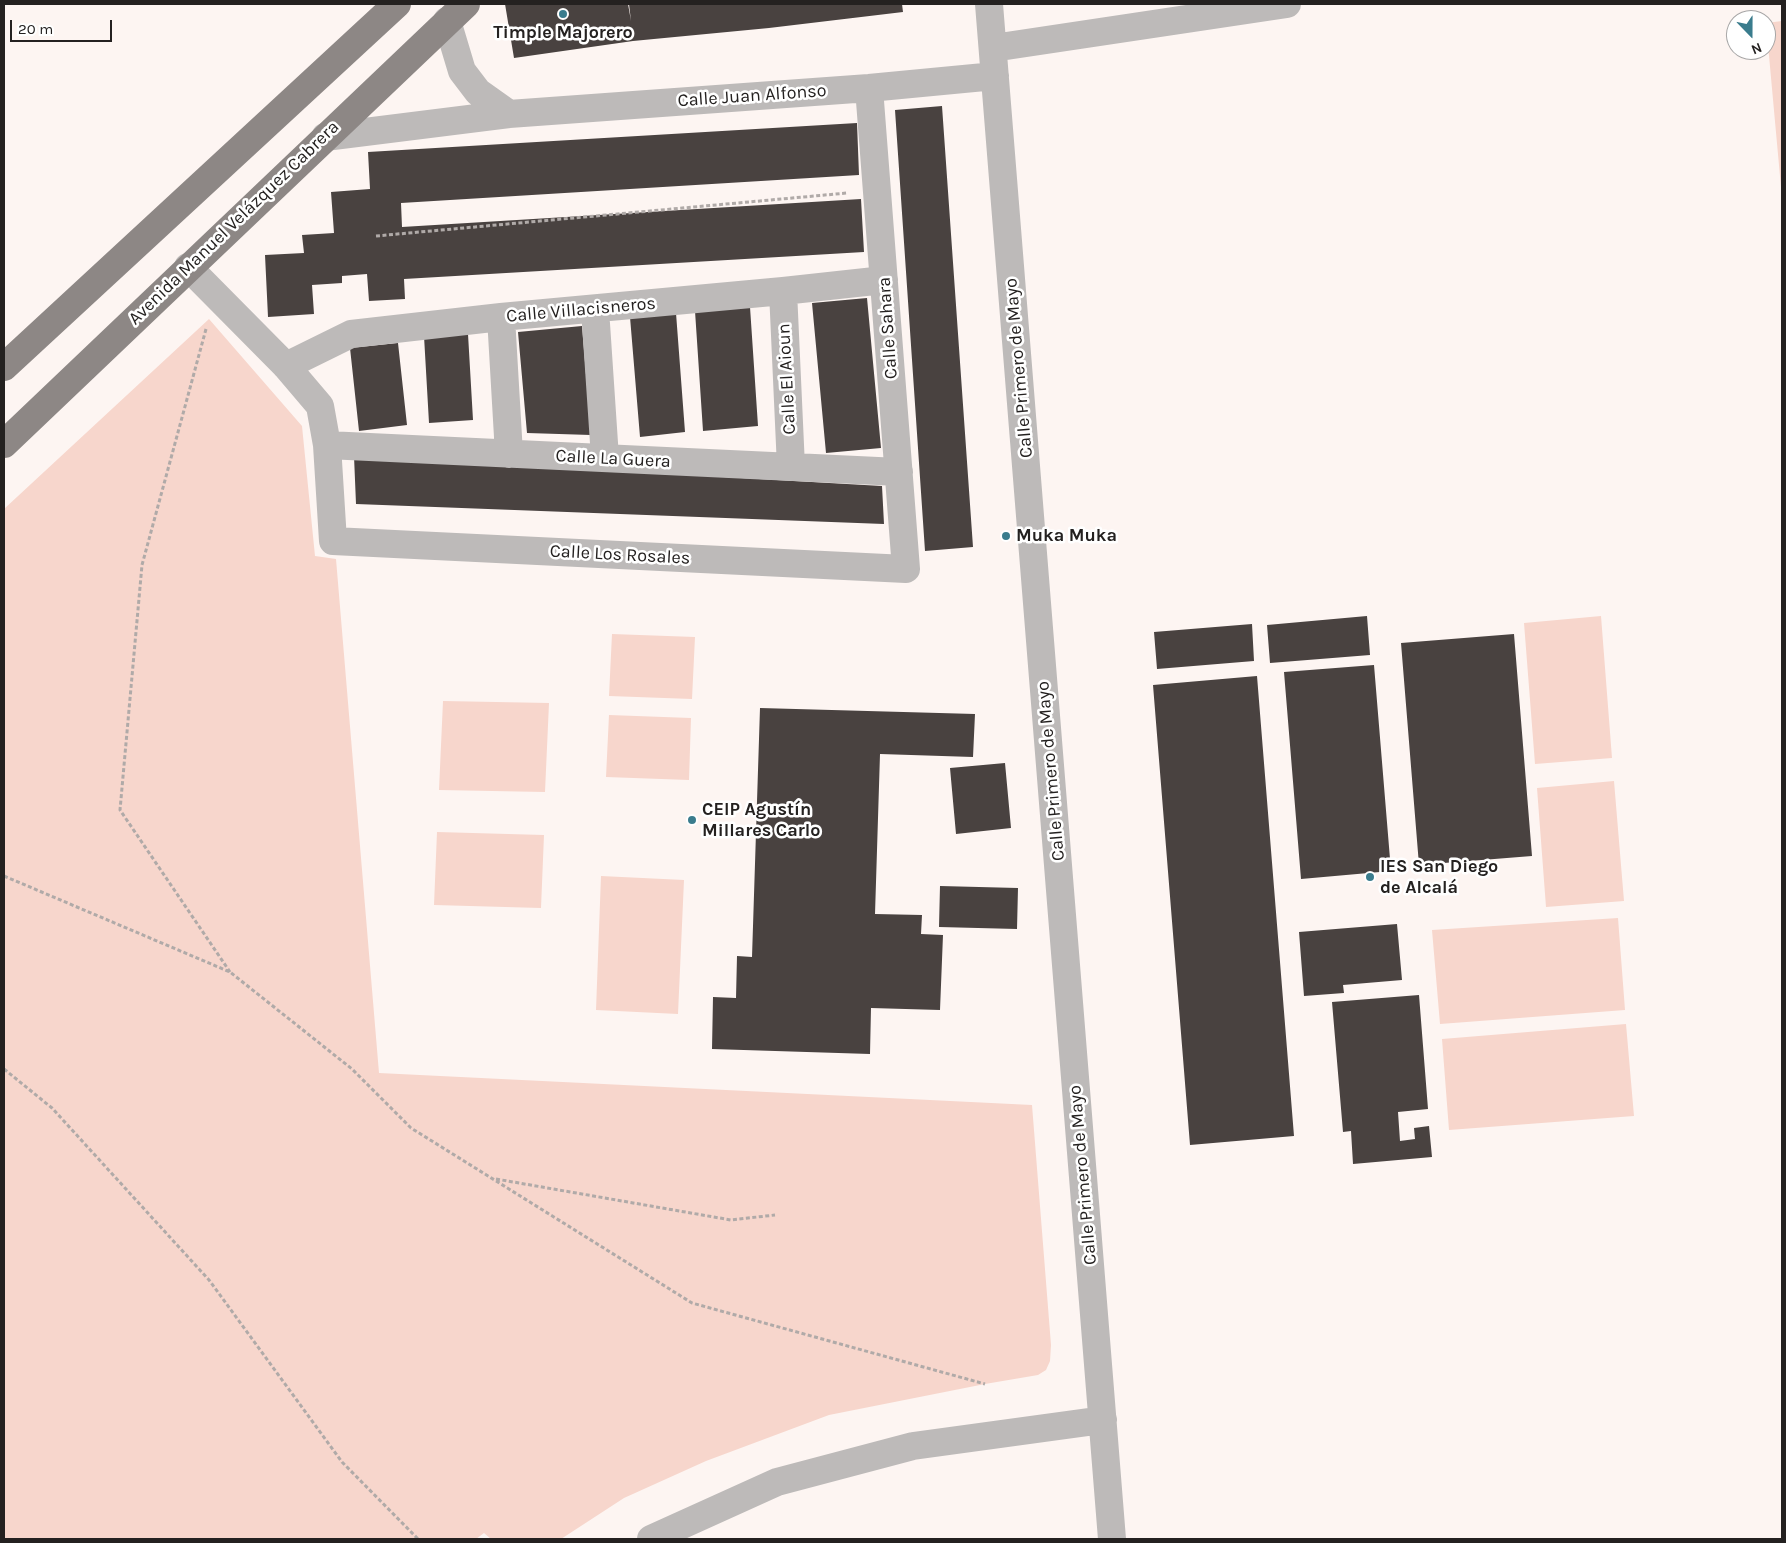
<!DOCTYPE html>
<meta charset="utf-8">
<style>
body{margin:0}
#map{position:relative;width:1786px;height:1543px;overflow:hidden;background:#fdf5f2;font-family:Karla,sans-serif}
canvas{display:block}
.frame{position:absolute;inset:0;border:5px solid #242120;pointer-events:none}
.north{position:absolute;left:1726px;top:10px;width:50px;height:50px;box-sizing:border-box;background:#fff;border:1px solid #a7a6a6;border-radius:50%;rotate:158deg;font-size:14px;font-weight:700;line-height:20px;text-align:center;color:#242120}
.north::after{content:'';display:block;margin:auto;width:18px;height:22px;background:#3a7c8d;clip-path:polygon(50% 0,100% 100%,50% 72%,0 100%)}
.scale{position:absolute;left:10px;top:20px;width:102px;height:22px;box-sizing:border-box;border:2px solid #242120;border-top:0;padding-left:6px;font-size:15px;line-height:18px;white-space:nowrap;color:#242120;-webkit-text-stroke:4px #fff;paint-order:stroke}
</style>
<div id="map">
<canvas width="1786" height="1543"></canvas>
<div class="frame"></div>
<div class="north">N</div>
<div class="scale">20 m</div>
</div>
<script>
const c = document.querySelector('canvas').getContext('2d');
c.lineJoin = 'round';
function paint(path, color) { c.fillStyle = color; c.fill(path, 'evenodd'); }
const poly = rows => new Path2D(rows.map(r => 'M' + r).join(''));
function stroke(path, color, width, dash) { c.strokeStyle = color; c.lineWidth = width; c.lineCap = dash ? 'butt' : 'round'; c.setLineDash(dash || []); c.stroke(path); }
function label(font, color, halo, rows, align = 'center') {
  c.font = font + ' Karla,sans-serif'; c.lineWidth = 5; c.setLineDash([]); c.textBaseline = 'middle'; c.strokeStyle = halo; c.fillStyle = color; for (const [text, x, y, turn = 0] of rows) {
    c.save(); c.translate(x, y); c.rotate((+turn || 0) * Math.PI / 180); c.textAlign = isNaN(turn) ? turn : align; if (halo) c.strokeText(text, 0, 0); c.fillText(text, 0, 0); c.restore();
  }
}
paint(poly([
 [1782,21,1782,198,1766,23],
 [209,319,302,426,315,556,336,559,379,1073,1032,1105,1051,1345,1050,1361,1046,1370,1038,1375,985,1384,829,1415,706,1461,624,1498,561,1539,491,1539,484,1533,476,1539,4,1539,4,509],
 [1601,616,1612,758,1535,764,1524,623],
 [612,634,695,637,692,699,609,696],
 [443,701,549,703,545,792,439,790],
 [609,715,691,718,689,780,606,777],
 [1614,781,1624,901,1546,907,1537,788],
 [437,832,544,835,541,908,434,905],
 [601,876,684,880,678,1014,596,1010],
 [1618,918,1625,1010,1440,1024,1432,930],
 [1626,1024,1634,1116,1449,1130,1442,1039]
]), '#f7d6cc');
paint(poly([
 [505,4,628,4,631,21,629,4,902,4,903,12,769,28,633,41,514,58],
 [942,106,973,547,925,551,895,110],
 [857,123,859,175,401,203,402,227,861,199,864,252,404,279,405,299,369,301,367,274,342,276,342,283,312,285,314,314,268,317,265,255,304,253,302,235,334,233,331,192,370,189,368,152],
 [867,298,881,448,826,453,812,303],
 [750,307,758,426,703,431,695,311],
 [676,313,685,432,640,437,630,317],
 [582,326,591,435,527,433,518,332],
 [468,334,473,420,429,423,424,336],
 [398,343,407,425,359,431,350,348],
 [354,456,882,486,884,524,356,504],
 [1367,616,1370,655,1270,663,1267,625],
 [1252,624,1254,661,1157,669,1154,632],
 [1514,634,1532,856,1419,865,1401,643],
 [1374,665,1391,871,1301,879,1284,672],
 [1257,676,1294,1136,1190,1145,1153,685],
 [760,708,975,714,973,757,880,754,875,914,922,915,921,934,943,935,940,1010,871,1008,870,1054,712,1049,713,997,736,998,737,956,752,957],
 [1005,763,1011,828,956,834,950,768],
 [940,886,1018,888,1017,929,939,927],
 [1397,924,1402,980,1343,985,1344,993,1304,996,1299,932],
 [1419,995,1428,1109,1398,1112,1400,1141,1415,1139,1414,1128,1429,1126,1432,1157,1353,1164,1351,1131,1343,1132,1332,1002]
]), '#494240');
stroke(poly([
 [376,236,847,193],
 [206,329,142,565,120,810,230,972],
 [4,876,230,972,352,1069,411,1128,692,1303,985,1384],
 [4,1069,52,1108,209,1280,342,1462,418,1539],
 [496,1179,731,1220,775,1215]
]), '#b0aaa8', 3, [4, 2.5]);
stroke(poly([
 [989,4,1112,1539],
 [447,21,462,71,478,92,509,114],
 [993,48,1287,4],
 [325,137,509,114,869,88,995,76],
 [188,267,286,366,320,406,327,445,333,541,906,569,869,88],
 [783,291,791,467],
 [595,309,605,458],
 [501,317,509,454],
 [286,366,351,334,501,317,783,291,884,280],
 [327,445,899,472],
 [651,1539,777,1482,913,1446,1103,1420]
]), '#bdbab9', 28);
stroke(poly([
 [4,367,397,4],
 [4,444,466,4]
]), '#8d8785', 28);
for (const [x, y, r, color] of [
 [563,14,5,"#3a7c8d"],
 [1006,536,5,"#3a7c8d"],
 [692,820,5,"#3a7c8d"],
 [1370,877,5,"#3a7c8d"]
]) { const dot = new Path2D(); dot.arc(x, y, r, 0, 2 * Math.PI); c.fillStyle = color; c.fill(dot); stroke(dot, '#fff', 2); }
label('bold 18px', '#242120', '#fff', [
 ["Timple Majorero",563,33,"center"],
 ["Muka Muka",1016,536],
 ["CEIP Agustín",702,810],
 ["Millares Carlo",702,831],
 ["IES San Diego",1380,867],
 ["de Alcalá",1380,888]
], 'left');
label('18px', '#242120', '#fff', [
 ["Calle Juan Alfonso",752,96,-4],
 ["Avenida Manuel Velázquez Cabrera",234,223,-44],
 ["Calle Villacisneros",581,310,-5],
 ["Calle Sahara",888,328,-94],
 ["Calle Primero de Mayo",1019,368,-95],
 ["Calle El Aioun",787,379,-93],
 ["Calle La Guera",613,459,3],
 ["Calle Los Rosales",620,555,3],
 ["Calle Primero de Mayo",1051,771,-95],
 ["Calle Primero de Mayo",1083,1175,-95]
]);
</script>
